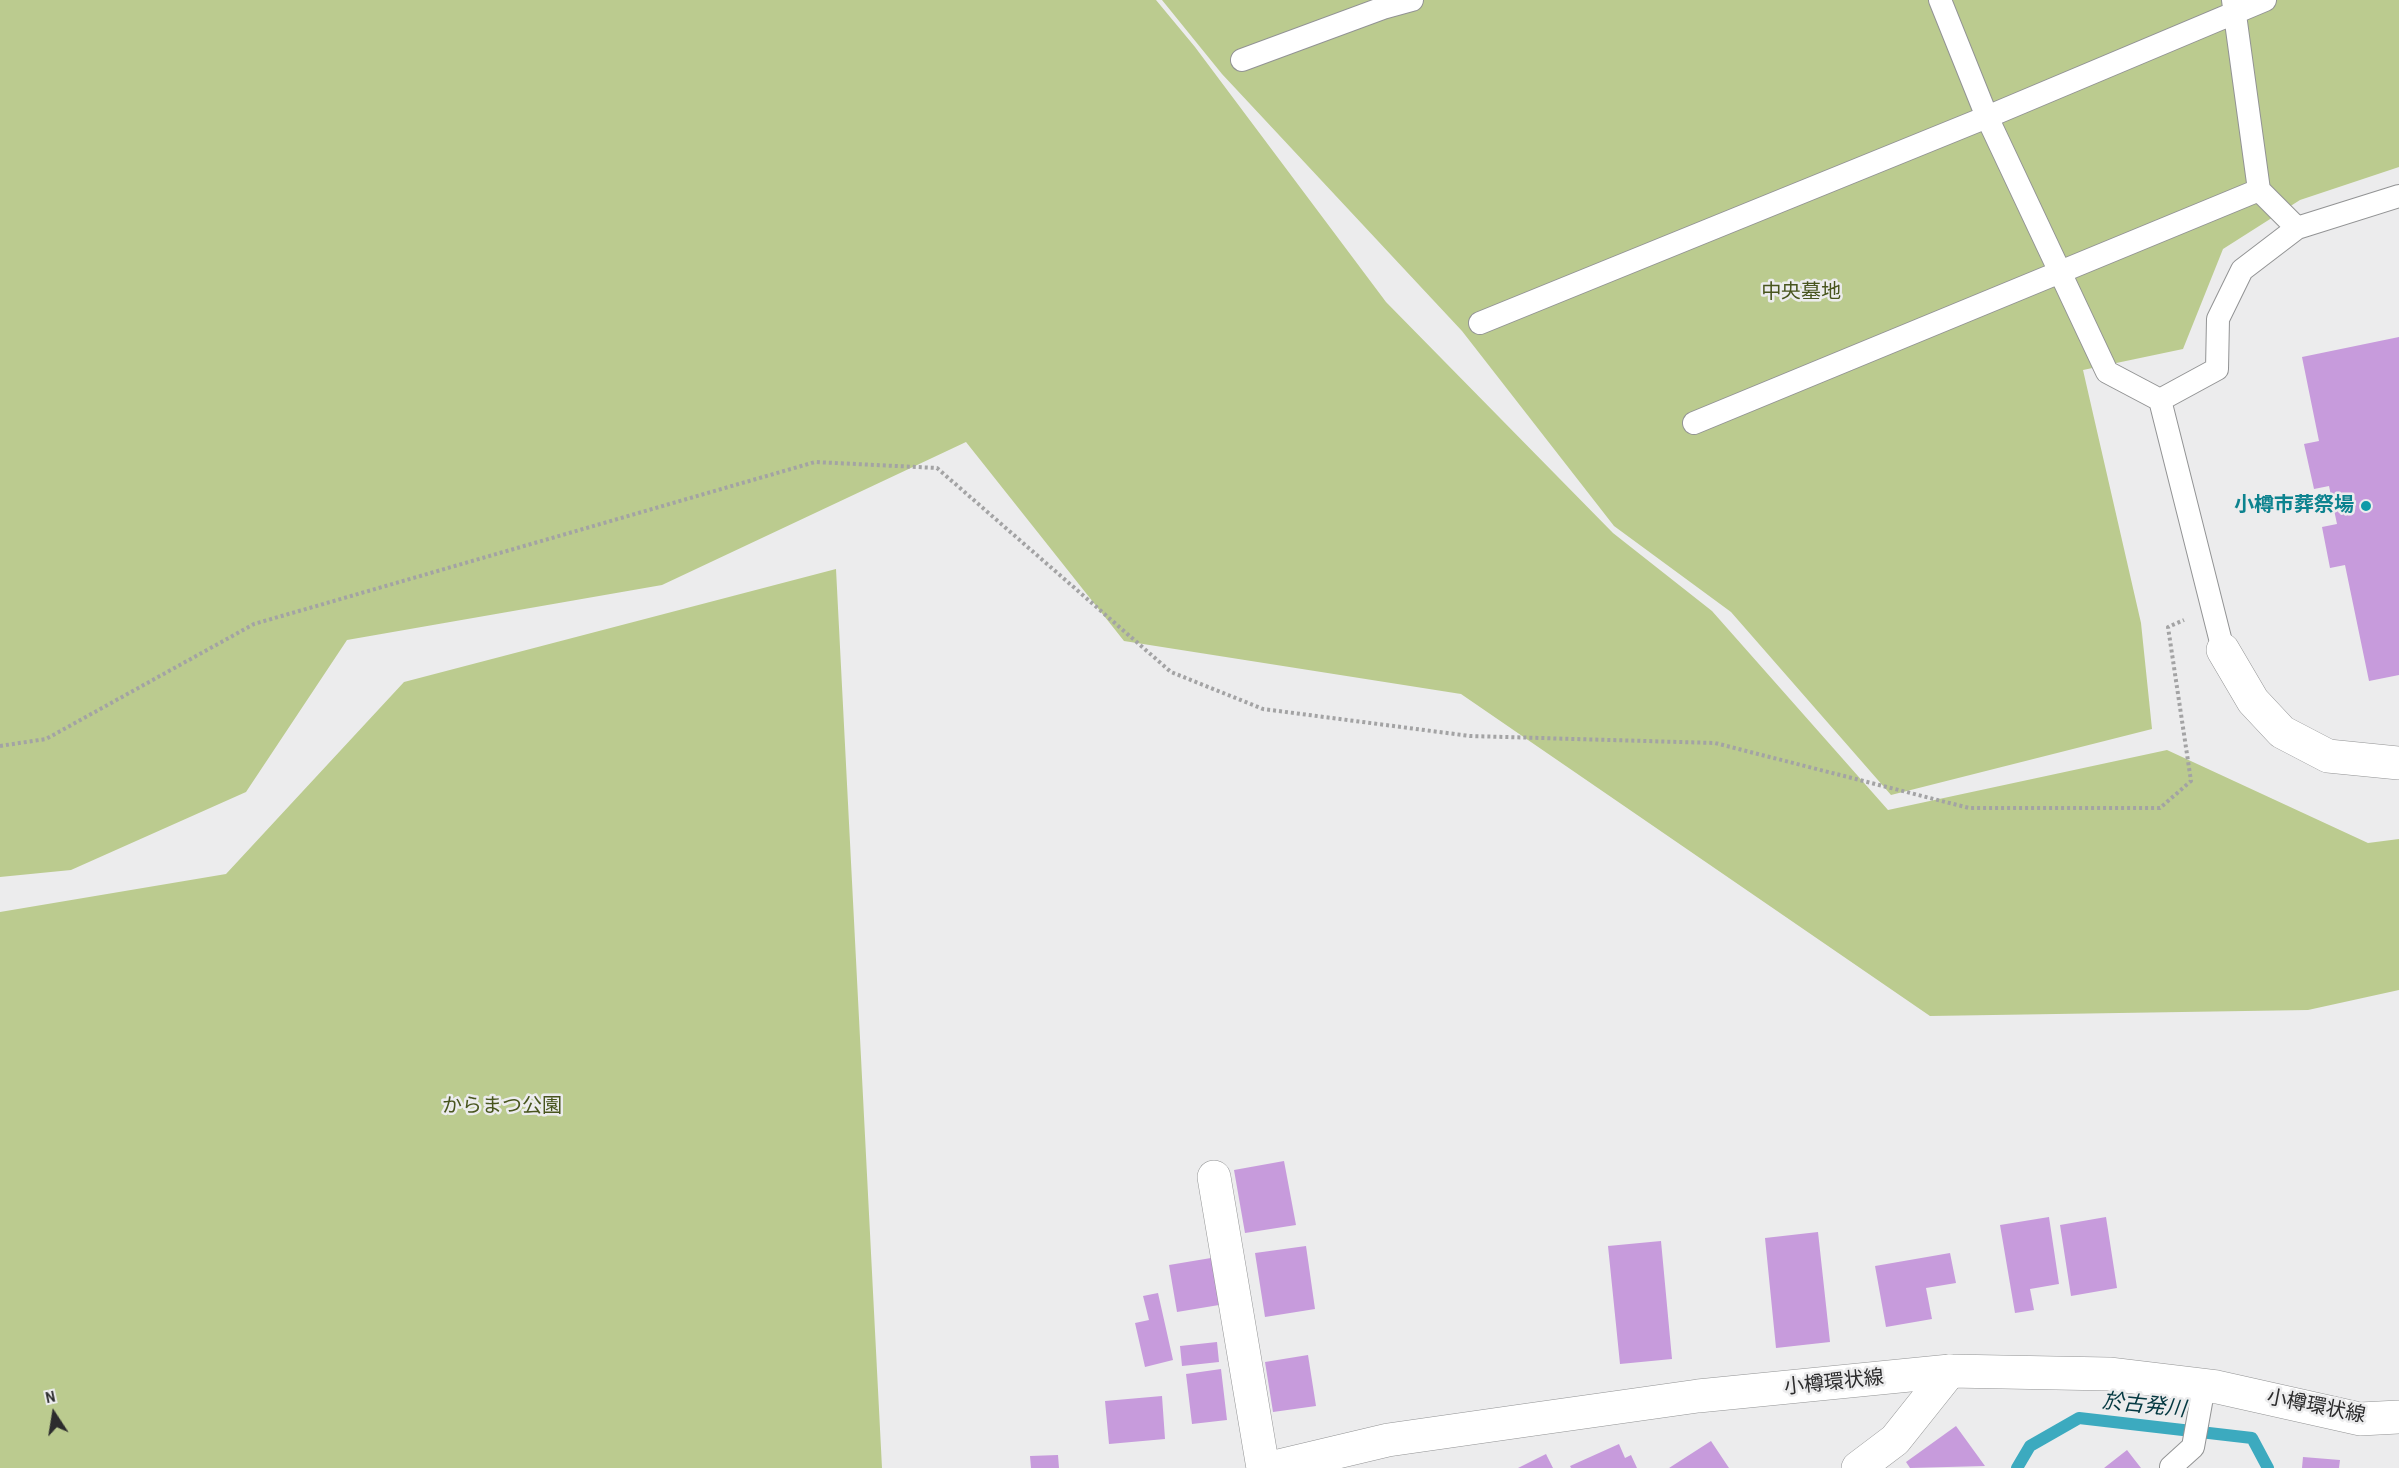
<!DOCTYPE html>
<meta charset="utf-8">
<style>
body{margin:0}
#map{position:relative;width:2399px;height:1468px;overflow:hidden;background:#ececed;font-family:"Archivo Narrow",sans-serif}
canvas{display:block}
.north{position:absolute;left:24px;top:1384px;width:60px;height:60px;-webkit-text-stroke:4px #ececed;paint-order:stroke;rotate:348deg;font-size:16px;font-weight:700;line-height:24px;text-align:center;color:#2c2c2d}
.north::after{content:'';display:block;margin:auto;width:21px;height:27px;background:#2c2c2d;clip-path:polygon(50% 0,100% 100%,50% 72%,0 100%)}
</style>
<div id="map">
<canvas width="2399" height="1468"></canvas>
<div class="north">N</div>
</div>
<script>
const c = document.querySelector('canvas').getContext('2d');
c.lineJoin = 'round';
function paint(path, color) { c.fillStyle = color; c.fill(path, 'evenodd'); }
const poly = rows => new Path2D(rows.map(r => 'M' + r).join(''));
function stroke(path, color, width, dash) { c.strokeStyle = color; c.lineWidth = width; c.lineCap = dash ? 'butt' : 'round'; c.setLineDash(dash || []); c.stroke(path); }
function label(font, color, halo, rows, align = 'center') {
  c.font = font + ' "Archivo Narrow","Noto Sans JP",sans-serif'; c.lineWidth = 5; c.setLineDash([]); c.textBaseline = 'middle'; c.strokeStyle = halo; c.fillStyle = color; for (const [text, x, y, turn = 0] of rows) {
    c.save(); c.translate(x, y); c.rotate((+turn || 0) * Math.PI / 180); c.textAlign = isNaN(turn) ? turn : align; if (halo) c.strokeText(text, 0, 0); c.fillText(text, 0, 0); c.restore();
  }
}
paint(poly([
 [0,0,1156,0,1195,47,1386,302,1613,533,1712,611,1888,810,2167,750,2368,843,2399,839,2399,990,2308,1010,1930,1016,1461,694,1124,641,966,442,662,585,347,640,246,792,71,870,0,877],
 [1162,0,2399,0,2399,167,2300,200,2223,249,2183,349,2083,370,2141,623,2152,729,1891,795,1731,612,1614,526,1462,331,1222,74],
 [836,569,882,1468,0,1468,0,912,226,874,404,682]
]), '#bbcb8f');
stroke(poly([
 [2017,1468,2030,1446,2079,1418,2252,1438,2268,1468]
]), '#3caabf', 12);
paint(poly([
 [2399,337,2399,675,2369,681,2345,565,2330,568,2322,527,2337,524,2329,486,2314,489,2304,444,2319,441,2302,357],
 [1284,1161,1296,1225,1245,1233,1234,1170],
 [2049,1217,2059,1284,2030,1289,2034,1310,2015,1313,2000,1225],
 [2106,1217,2117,1288,2071,1296,2060,1225],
 [1818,1232,1830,1342,1776,1348,1765,1238],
 [1661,1241,1672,1359,1620,1364,1608,1246],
 [1306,1246,1315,1309,1265,1317,1255,1253],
 [1950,1253,1956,1283,1926,1288,1932,1319,1886,1327,1875,1266],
 [1217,1257,1225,1304,1177,1312,1169,1265],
 [1158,1293,1173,1360,1145,1367,1135,1323,1149,1320,1143,1296],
 [1217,1342,1219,1362,1182,1366,1180,1346],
 [1308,1355,1316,1406,1273,1412,1265,1362],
 [1221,1369,1227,1420,1192,1424,1186,1374],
 [1162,1396,1165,1439,1109,1444,1105,1401],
 [1956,1426,1985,1466,1910,1468,1906,1462],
 [1711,1441,1729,1468,1669,1468],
 [1619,1444,1625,1458,1631,1455,1637,1468,1571,1468,1570,1466],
 [2127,1450,2141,1468,2104,1468],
 [1546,1454,1553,1468,1518,1468],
 [1058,1455,1059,1468,1031,1468,1030,1456],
 [2303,1457,2340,1460,2339,1468,2302,1468]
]), '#c79bdc');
const lane = poly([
 [1940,0,1987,117,2107,372,2160,400,2223,650],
 [2233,0,2259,190,2297,228],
 [1242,60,1383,8,1412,0],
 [1480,323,1987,117,2265,0],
 [2160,400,2217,369,2218,319,2242,270,2297,228,2399,196],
 [1694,423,2259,190],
 [2171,1467,2193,1447,2204,1386]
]);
const street = poly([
 [2223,650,2253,701,2282,732,2328,756,2399,763],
 [1214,1177,1263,1468],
 [1858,1468,1895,1440,1950,1371]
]);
const secondary = poly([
 [1270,1468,1388,1440,1528,1420,1698,1396,1950,1371,2109,1374,2217,1387,2360,1419,2399,1417]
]);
stroke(lane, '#929394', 24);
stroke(street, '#929394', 34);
stroke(secondary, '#929394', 34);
stroke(poly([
 [0,746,46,739,254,624,815,462,937,468,1171,672,1263,709,1470,736,1715,743,1969,808,2160,808,2191,781,2168,627,2184,620]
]), '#a3a3a4', 4, [3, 3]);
stroke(lane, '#fff', 22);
stroke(street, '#fff', 33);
stroke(secondary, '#fff', 33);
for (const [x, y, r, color] of [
 [2366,506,6,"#0f9aa8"]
]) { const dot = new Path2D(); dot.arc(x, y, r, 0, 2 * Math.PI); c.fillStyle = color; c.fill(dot); stroke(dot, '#ececed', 2); }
label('20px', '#48551e', '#ececed', [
 ["中央墓地",1801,293],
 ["からまつ公園",502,1107]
]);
label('bold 20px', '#0d838f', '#ececed', [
 ["小樽市葬祭場",2354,506]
], 'right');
label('20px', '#2c2c2d', '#ececed', [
 ["小樽環状線",1834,1383,-6],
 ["小樽環状線",2316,1407,11]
]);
label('italic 21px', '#043841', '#ececed', [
 ["於古発川",2144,1406,6]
]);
</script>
